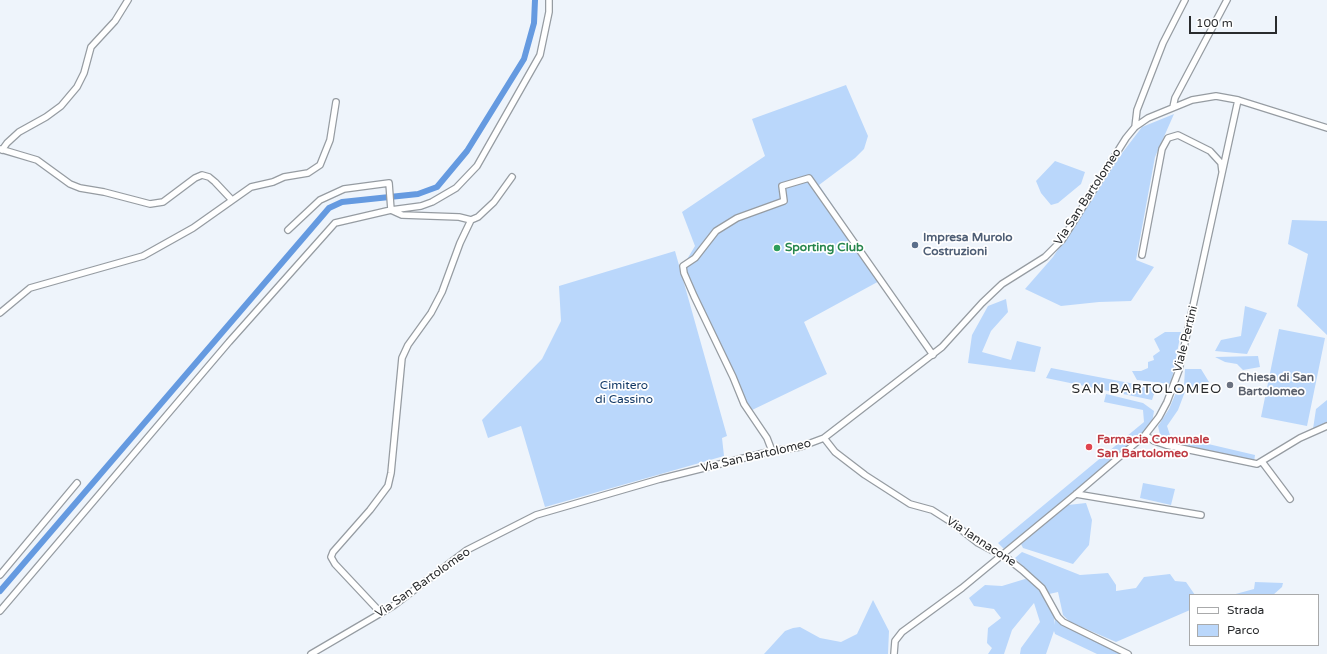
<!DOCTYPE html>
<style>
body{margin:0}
#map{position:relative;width:1327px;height:654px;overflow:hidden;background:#eef4fb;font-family:"Varela Round",sans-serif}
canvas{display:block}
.legend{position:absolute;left:1189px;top:594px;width:130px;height:52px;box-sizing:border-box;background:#fff;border:1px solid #a9aaab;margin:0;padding:5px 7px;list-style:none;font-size:12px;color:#292b2d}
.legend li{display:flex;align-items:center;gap:8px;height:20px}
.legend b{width:20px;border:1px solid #a9aaab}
.scale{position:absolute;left:1189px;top:16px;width:88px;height:18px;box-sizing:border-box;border:2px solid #292b2d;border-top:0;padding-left:5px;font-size:12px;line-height:14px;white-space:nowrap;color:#292b2d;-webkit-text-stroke:3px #fff;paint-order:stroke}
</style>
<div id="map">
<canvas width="1327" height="654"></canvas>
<ul class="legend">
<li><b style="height:5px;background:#fff"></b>Strada</li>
<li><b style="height:11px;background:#bad7fb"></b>Parco</li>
</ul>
<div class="scale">100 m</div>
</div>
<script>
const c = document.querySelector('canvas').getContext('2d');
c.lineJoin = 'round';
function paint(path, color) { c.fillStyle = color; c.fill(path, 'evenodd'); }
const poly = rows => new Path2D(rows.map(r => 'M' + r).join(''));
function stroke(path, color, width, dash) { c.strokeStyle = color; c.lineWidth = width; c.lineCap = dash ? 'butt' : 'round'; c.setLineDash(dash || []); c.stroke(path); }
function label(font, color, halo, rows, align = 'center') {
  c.font = font + ' "Varela Round",sans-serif'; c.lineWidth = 3.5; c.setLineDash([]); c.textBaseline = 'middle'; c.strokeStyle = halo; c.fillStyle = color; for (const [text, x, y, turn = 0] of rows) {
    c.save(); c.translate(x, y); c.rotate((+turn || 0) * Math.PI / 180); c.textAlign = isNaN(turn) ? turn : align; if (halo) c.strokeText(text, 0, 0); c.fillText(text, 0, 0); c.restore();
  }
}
paint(poly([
 [846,85,868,136,864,149,855,158,819,185,883,279,804,322,827,374,750,411,683,266,695,246,682,212,765,156,752,119],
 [1174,114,1155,157,1136,260,1154,267,1131,301,1099,302,1061,306,1025,289,1053,257,1116,161,1142,127],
 [1055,161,1085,172,1081,184,1058,203,1051,205,1041,193,1036,181],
 [1292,220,1327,221,1327,335,1297,306,1308,254,1288,244],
 [675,251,727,436,722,438,724,456,545,507,521,426,488,438,482,420,542,359,561,321,559,286],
 [1006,299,1008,312,991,331,982,352,1011,360,1017,341,1041,347,1035,372,968,363,972,335,988,306],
 [1245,306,1267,313,1247,354,1215,351,1221,340,1241,336],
 [1279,329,1325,338,1307,426,1261,417],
 [1165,332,1181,332,1171,384,1137,380,1132,371,1141,371,1148,368,1148,362,1154,360,1153,356,1160,351,1154,339],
 [1258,356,1260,367,1243,370,1237,364,1225,362,1215,357],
 [1051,368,1156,388,1152,400,1046,378],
 [1185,369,1201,369,1209,382,1208,391,1203,392,1184,385],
 [1178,388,1186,389,1178,410,1167,426,1170,435,1255,455,1254,462,1165,442,1161,439,1158,426,1169,409],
 [1106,394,1143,403,1154,411,1152,423,1140,436,1005,550,998,543,1144,422,1143,410,1104,402],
 [1327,400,1327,422,1313,429,1316,409],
 [1143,483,1175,489,1171,505,1140,498],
 [1086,503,1092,520,1089,545,1073,564,1023,548,1021,544,1068,505],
 [1022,552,1080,575,1108,573,1116,585,1116,591,1136,588,1144,577,1170,574,1175,581,1186,582,1195,595,1190,595,1190,610,1116,642,1070,622,1063,615,1058,592,1049,594,1015,558],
 [1025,579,1031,580,1041,591,1054,617,1054,625,1055,618,1066,626,1128,654,1097,654,1055,634,1054,631,1046,654,1020,654,1021,648,1040,622,1034,603,1012,630,1004,654,988,654,992,648,987,643,988,628,1001,618,994,609,974,606,969,598,985,585,1002,586],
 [1255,582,1283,583,1282,587,1273,595,1232,595,1254,589],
 [873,600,889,631,888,654,764,654,785,631,793,628,800,627,820,638,841,642,857,634]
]), '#bad7fb');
stroke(poly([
 [0,591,329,208,342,202,418,194,437,187,467,151,524,59,534,23,535,0]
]), '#659ae0', 6);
const street = poly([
 [1173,107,1175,98,1227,0],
 [1135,127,1137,110,1163,43,1185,0],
 [0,149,37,160,70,184,80,188,104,192,150,204,163,202,195,178,202,175,209,177,215,182,231,199],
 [2,150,7,143,19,132,46,117,61,106,77,87,84,73,91,47,115,21,128,0],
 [471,220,478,217,494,202,512,177],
 [288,230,320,200,344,189,389,183,391,210,402,215,459,217,471,220,460,243,442,292,431,313,408,345,402,358,391,473,388,486,370,510,333,552,331,557,335,564,381,613],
 [1142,255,1162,149,1168,138,1178,135,1210,151,1221,163,1222,171],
 [0,313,30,288,143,256,193,228,251,187,273,182,284,177,308,173,320,165,330,140,336,102],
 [1145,435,1154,441,1166,445,1257,464,1300,438,1327,426],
 [824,438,835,452,865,475,910,504,932,510,954,524,978,543,1008,559,1022,570,1042,588,1058,617,1063,622,1128,654],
 [772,451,767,438,744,404,733,377,694,296,684,273,683,266,695,258,716,231,737,218,784,201,782,186,809,178,933,355],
 [1263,463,1290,499],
 [1076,494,1201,515],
 [0,575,77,483],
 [0,611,229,342,335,223,391,210,421,206,432,202,456,188,477,166,540,55,549,12,549,0],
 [311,654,393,606,467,550,536,515,660,479,772,451,800,447,824,438,942,347,982,303,1002,284,1045,257,1062,240,1126,138,1135,127,1148,118,1192,100,1216,96,1238,100,1327,128],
 [894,654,895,641,902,632,962,588,1076,494,1145,435,1159,417,1167,402,1179,370,1238,100]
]);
stroke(street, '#969ca2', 8);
stroke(street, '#fff', 5.5);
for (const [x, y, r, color] of [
 [915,245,4,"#5c6f8a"],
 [777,248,4,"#2e9e5b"],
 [1230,385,4,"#6b7280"],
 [1089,447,4,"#e0444e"]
]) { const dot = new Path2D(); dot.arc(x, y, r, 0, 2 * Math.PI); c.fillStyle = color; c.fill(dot); stroke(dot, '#fff', 1.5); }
label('12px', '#292b2d', '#fff', [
 ["Via San Bartolomeo",1088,197,-57],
 ["Viale Pertini",1186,339,-76],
 ["Via San Bartolomeo",756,456,-13],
 ["Via Iannacone",981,542,33],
 ["Via San Bartolomeo",423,583,-35]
]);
label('bold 12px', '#4e5e75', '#fff', [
 ["Impresa Murolo",923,238],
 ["Costruzioni",923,252]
], 'left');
label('bold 12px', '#27864d', '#fff', [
 ["Sporting Club",785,248]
], 'left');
label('bold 12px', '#5b616d', '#fff', [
 ["Chiesa di San",1238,378],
 ["Bartolomeo",1238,392]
], 'left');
label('12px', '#123966', '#fff', [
 ["Cimitero",624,386],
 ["di Cassino",624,400]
]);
label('bold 12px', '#be3a42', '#fff', [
 ["Farmacia Comunale",1097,440],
 ["San Bartolomeo",1097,454]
], 'left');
c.letterSpacing = '1px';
label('14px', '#292b2d', '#fff', [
 ["SAN BARTOLOMEO",1147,389]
]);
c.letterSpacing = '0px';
</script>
